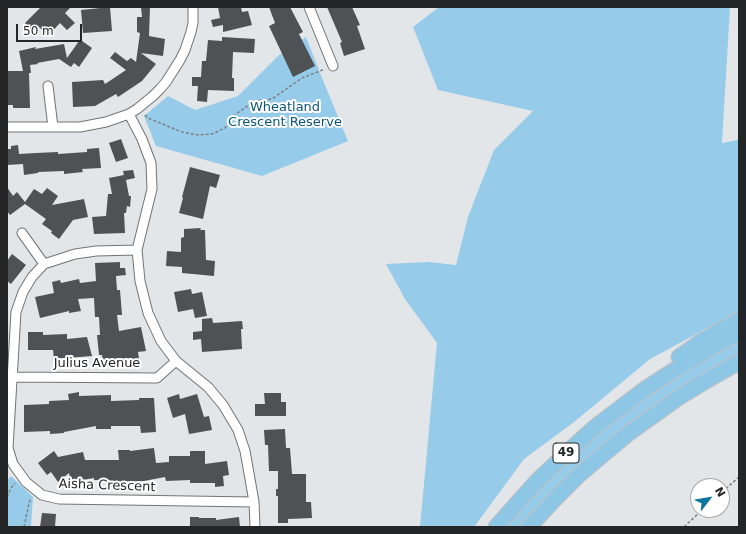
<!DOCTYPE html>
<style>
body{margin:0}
#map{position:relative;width:746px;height:534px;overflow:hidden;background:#e2e6e8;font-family:"DejaVu Sans",sans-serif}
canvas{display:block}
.frame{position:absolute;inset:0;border:8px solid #242526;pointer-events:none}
.north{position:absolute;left:690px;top:478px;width:40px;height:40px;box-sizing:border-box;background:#fff;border:1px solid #a7a8a8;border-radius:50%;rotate:59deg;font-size:11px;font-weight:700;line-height:16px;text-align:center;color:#242526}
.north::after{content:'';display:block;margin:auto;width:14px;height:18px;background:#0e74a0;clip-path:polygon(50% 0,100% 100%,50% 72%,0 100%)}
.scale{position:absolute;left:16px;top:24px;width:66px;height:18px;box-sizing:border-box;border:2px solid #242526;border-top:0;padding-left:5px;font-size:12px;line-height:14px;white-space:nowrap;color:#242526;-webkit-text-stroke:3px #fff;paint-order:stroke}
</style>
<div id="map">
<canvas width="746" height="534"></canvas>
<div class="frame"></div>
<div class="north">N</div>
<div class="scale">50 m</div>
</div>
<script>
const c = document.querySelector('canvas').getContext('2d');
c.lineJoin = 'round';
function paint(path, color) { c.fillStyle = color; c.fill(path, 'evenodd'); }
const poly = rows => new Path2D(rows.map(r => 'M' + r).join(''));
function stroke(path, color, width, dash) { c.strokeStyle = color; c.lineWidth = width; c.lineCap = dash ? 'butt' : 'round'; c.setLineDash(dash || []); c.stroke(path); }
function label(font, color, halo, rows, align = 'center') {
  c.font = font + ' "DejaVu Sans",sans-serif'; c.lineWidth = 4; c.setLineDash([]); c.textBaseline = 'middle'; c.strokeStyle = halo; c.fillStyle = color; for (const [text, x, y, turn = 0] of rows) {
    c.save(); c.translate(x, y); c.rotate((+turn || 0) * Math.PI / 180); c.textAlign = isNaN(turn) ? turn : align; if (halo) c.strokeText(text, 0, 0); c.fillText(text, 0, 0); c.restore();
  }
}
paint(poly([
 [439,7,730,7,722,143,738,140,739,143,739,311,650,359,574,422,524,459,474,527,420,527,437,343,405,299,386,264,429,262,456,265,468,217,494,150,533,111,438,90,413,27],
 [306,37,320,73,348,141,262,176,156,146,144,116,168,96,195,110,238,96,278,56],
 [739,341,739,354,719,365,523,527,503,527,533,494,582,448,604,429,650,394,696,365],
 [11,476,33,497,31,527,7,527,7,481]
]), '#96cbea');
paint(poly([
 [41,7,71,7,65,13,75,23,67,30,60,23,48,36,37,25,32,30,25,23],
 [110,7,112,31,83,33,81,10],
 [141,7,150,7,149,36,165,39,163,56,141,53,156,64,142,81,118,97,116,94,95,106,73,107,72,82,103,80,105,84,126,70,110,58,115,52,127,61,131,58,136,62,140,33,137,32,137,17,142,17],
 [218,7,241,7,242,12,248,11,252,25,223,32,223,25,213,27,211,20,220,18],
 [269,7,290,7,303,32,299,34,315,66,293,77,269,26,275,23],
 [327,7,352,7,360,25,357,26,365,49,344,56,340,43,342,42],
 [222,37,255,39,254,53,233,52,232,78,234,78,234,91,208,90,207,102,197,101,198,86,192,86,192,77,201,77,202,61,206,61,208,40,222,41],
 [79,41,82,41,92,48,79,67,74,63,71,67,59,59,37,63,38,64,30,65,31,73,29,73,30,108,13,108,13,105,7,105,7,71,23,71,19,51,36,47,35,49,64,44,67,58],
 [121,139,128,158,116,162,109,143],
 [18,145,19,154,36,153,58,152,58,154,87,152,87,149,99,148,101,168,82,169,83,172,64,174,64,171,38,172,38,173,24,175,23,164,7,165,7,149,11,149,11,146],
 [190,167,220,175,216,188,210,186,203,219,179,213,183,198,182,197],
 [133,170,135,178,126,180,129,196,131,196,130,207,127,206,126,213,124,213,125,233,94,234,92,217,106,216,108,194,112,194,109,178,124,175,123,171],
 [7,187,13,196,17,192,25,202,34,189,42,194,47,188,58,196,52,205,84,199,88,217,73,220,59,239,51,233,52,231,42,224,46,219,25,204,10,215,7,211],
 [201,228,200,230,205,230,206,260,215,261,214,276,182,273,182,267,166,266,167,251,181,252,181,238,184,237,184,229],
 [12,254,26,265,11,284,7,281,7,261],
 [120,262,120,268,125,268,126,275,116,276,117,290,120,290,122,315,117,315,119,331,141,327,146,351,138,352,139,359,131,360,131,358,103,361,102,355,99,355,97,335,100,335,99,317,95,317,94,298,78,299,81,311,69,313,69,311,40,318,35,297,54,293,52,282,60,280,61,283,79,279,80,283,96,281,95,263],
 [191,289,192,294,202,292,207,316,195,318,193,309,178,312,174,292],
 [212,318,213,323,242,321,243,329,241,329,242,349,202,352,201,339,193,340,193,332,202,331,202,319],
 [28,332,43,332,43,335,67,334,67,339,87,337,92,356,54,359,53,350,28,350],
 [79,392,79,396,111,395,111,401,139,400,139,398,154,398,156,432,141,433,140,426,111,426,111,429,96,429,96,426,64,432,64,433,50,434,50,431,24,432,24,405,49,404,49,401,69,400,68,394],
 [264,393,281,393,281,402,286,402,286,416,255,416,255,404,265,404],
 [179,394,180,399,197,394,204,417,209,416,212,430,189,434,185,414,173,418,167,398],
 [285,429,286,448,290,448,292,474,306,474,306,502,311,502,312,518,288,519,288,523,278,523,278,496,276,496,276,489,278,489,278,471,269,471,268,445,265,445,264,430],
 [154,448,156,463,169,462,169,456,190,456,190,451,205,451,205,464,227,461,229,475,223,476,224,486,215,487,215,483,190,483,190,480,166,481,165,477,144,481,110,482,110,480,94,480,94,478,71,482,69,473,58,482,51,472,47,475,38,463,54,451,58,457,83,452,85,460,119,460,118,450,130,450,130,451],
 [42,513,56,514,55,527,40,527],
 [190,517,199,517,199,518,216,518,216,520,239,517,240,527,190,527]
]), '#4f5254');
const minor = poly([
 [309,7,333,66],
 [48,86,53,127],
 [129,114,142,139,151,163,152,189,137,250,140,281,148,313,161,341,176,361,208,387,223,405,238,430,245,451,250,479,254,502,255,527],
 [7,127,80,127,106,122,129,114,137,109,153,96,160,89,166,82,180,60,185,50,191,32,193,23,193,7],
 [22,233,44,264],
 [137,250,96,251,75,254,44,264,32,277,23,292,16,312,8,448,13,464,26,482,42,495,59,499,254,502],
 [12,377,157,378,176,361]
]);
const trunk = poly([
 [679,357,700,342,739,320],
 [496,527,537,481,573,447,595,427,645,389,676,369,713,347,739,333],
 [529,527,557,497,580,474,629,433,678,398,704,382,739,362]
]);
stroke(minor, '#707476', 11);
stroke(trunk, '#c2c2c2', 17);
stroke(poly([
 [145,115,148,118,182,132,198,135,212,134,225,128,233,116,255,101,272,99,302,78,325,69],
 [722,492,739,477],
 [7,497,11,488,15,483],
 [24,527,29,503,31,498],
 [684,527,702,510]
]), '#7e8182', 1.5, [3, 2]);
stroke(minor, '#fff', 9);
stroke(trunk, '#8ec6e6', 15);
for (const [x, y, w] of [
 [566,453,26]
]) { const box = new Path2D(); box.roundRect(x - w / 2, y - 10, w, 20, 3); c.fillStyle = '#fff'; c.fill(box); stroke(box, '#242526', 1); }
label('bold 12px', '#242526', null, [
 ["49",566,453]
]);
label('13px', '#0b5677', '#fff', [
 ["Wheatland",285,108],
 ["Crescent Reserve",285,123]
]);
label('13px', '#242526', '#fff', [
 ["Julius Avenue",97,364],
 ["Aisha Crescent",107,486,2]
]);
</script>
